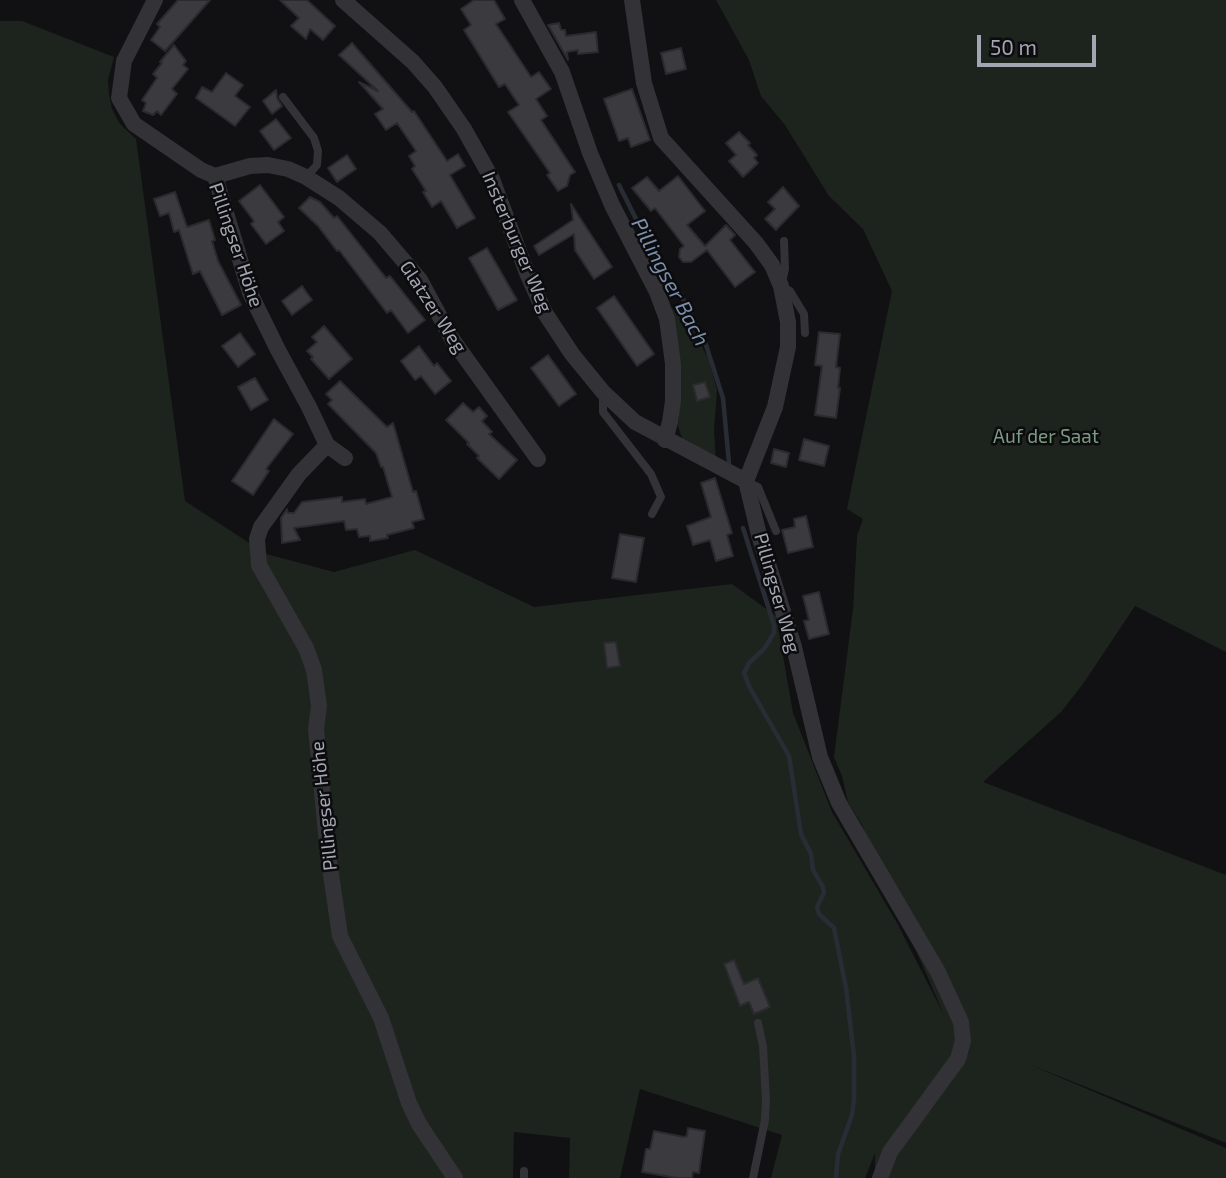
<!DOCTYPE html>
<meta charset="utf-8">
<style>
body{margin:0}
#map{position:relative;width:1226px;height:1178px;overflow:hidden;background:#111012;font-family:"Exo 2",sans-serif}
canvas{display:block}
.scale{position:absolute;left:977px;top:35px;width:119px;height:32px;box-sizing:border-box;border:4px solid #a2a5b2;border-top:0;padding-left:9px;font-size:21px;line-height:24px;white-space:nowrap;color:#a2a5b2;-webkit-text-stroke:5px #0c0b0d;paint-order:stroke}
</style>
<div id="map">
<canvas width="1226" height="1178"></canvas>
<div class="scale">50 m</div>
</div>
<script>
const c = document.querySelector('canvas').getContext('2d');
c.lineJoin = 'round';
function paint(path, color) { c.fillStyle = color; c.fill(path, 'evenodd'); }
const poly = rows => new Path2D(rows.map(r => 'M' + r).join(''));
function stroke(path, color, width, dash) { c.strokeStyle = color; c.lineWidth = width; c.lineCap = dash ? 'butt' : 'round'; c.setLineDash(dash || []); c.stroke(path); }
function label(font, color, halo, rows, align = 'center') {
  c.font = font + ' "Exo 2",sans-serif'; c.lineWidth = 5; c.setLineDash([]); c.textBaseline = 'middle'; c.strokeStyle = halo; c.fillStyle = color; for (const [text, x, y, turn = 0] of rows) {
    c.save(); c.translate(x, y); c.rotate((+turn || 0) * Math.PI / 180); c.textAlign = isNaN(turn) ? turn : align; if (halo) c.strokeText(text, 0, 0); c.fillText(text, 0, 0); c.restore();
  }
}
paint(poly([
 [716,0,1226,0,1226,652,1135,606,1083,684,1061,712,983,782,1226,875,1226,1143,1026,1063,1226,1148,1226,1178,875,1178,875,1153,865,1178,771,1178,782,1135,640,1089,620,1178,569,1178,570,1138,514,1132,513,1178,0,1178,0,21,22,21,114,57,108,80,109,94,112,109,120,124,136,139,185,501,266,554,334,572,415,550,534,607,732,584,776,616,793,713,832,812,897,923,944,1015,862,825,848,802,842,776,834,757,853,609,857,536,863,519,847,509,892,291,863,229,829,196,785,125,761,96,749,60],
 [672,308,691,324,709,361,717,390,714,431,716,462,683,441,678,426,681,387,674,346]
]), '#1d241e');
stroke(poly([
 [619,185,656,259,665,276,680,293,705,342,723,398,729,463],
 [743,528,774,625,774,633,764,649,749,663,744,673,750,688,789,756,801,834,811,854,813,870,823,887,824,893,817,907,819,914,834,928,846,988,854,1056,854,1100,852,1115,838,1154,836,1178]
]), '#282d35', 4.5);
const building = poly([
 [178,0,210,0,165,51,151,40,160,27,157,24,178,0],
 [280,0,307,0,335,26,323,40,310,29,306,39,291,26,299,18,280,0],
 [474,0,494,0,505,19,496,24,531,77,539,72,551,89,536,99,547,116,541,120,575,172,570,175,567,186,558,191,547,175,550,173,508,112,519,105,505,84,499,87,464,30,471,25,461,9,474,0],
 [559,23,561,30,565,30,566,36,596,32,598,52,578,54,578,50,567,52,568,60,548,25,559,23],
 [352,43,412,112,414,111,447,161,458,154,465,166,450,175,475,218,457,228,441,201,432,207,423,192,426,191,412,169,415,166,409,156,416,151,397,123,386,130,375,114,383,109,359,82,378,91,339,55,352,43],
 [174,45,186,61,183,65,188,69,172,89,177,94,161,115,157,111,153,115,143,111,146,103,142,100,157,78,153,74,162,63,160,62,174,45],
 [681,48,686,69,666,74,661,53,681,48],
 [226,73,243,85,235,96,250,107,235,126,196,98,202,87,212,92,226,73],
 [632,89,650,140,631,147,628,138,619,141,604,99,632,89],
 [276,90,277,98,282,106,272,114,263,101,276,90],
 [276,119,291,138,274,150,260,131,276,119],
 [739,132,750,143,748,145,757,155,754,158,758,163,743,177,729,161,736,155,726,143,739,132],
 [347,155,356,169,337,182,328,168,347,155],
 [678,176,705,211,687,225,705,246,726,225,735,235,730,240,755,272,735,287,707,250,691,262,683,262,679,257,680,249,684,246,655,208,651,211,632,188,647,177,659,191,678,176],
 [260,185,284,217,278,222,284,231,266,244,251,224,254,221,239,201,260,185],
 [783,187,799,206,776,230,765,219,775,209,768,202,783,187],
 [175,192,187,227,209,220,215,240,212,241,218,261,241,305,222,315,200,271,193,274,179,230,174,232,169,213,160,216,154,199,175,192],
 [310,197,320,202,334,218,337,216,386,278,390,276,425,320,408,333,391,310,387,313,339,250,337,251,318,226,299,208,310,197],
 [571,204,612,267,594,279,575,250,574,234,539,255,534,246,573,220,571,204],
 [487,248,517,300,498,310,469,258,487,248],
 [302,286,312,300,292,315,282,301,302,286],
 [614,296,654,354,637,366,597,308,614,296],
 [324,326,352,359,329,379,311,359,313,357,307,351,317,342,312,337,324,326],
 [819,332,840,334,836,367,840,368,838,388,840,388,836,418,815,415,822,366,815,365,819,332],
 [240,333,255,354,238,367,222,346,240,333],
 [419,346,434,366,437,363,451,381,435,394,421,376,415,380,401,361,419,346],
 [548,355,576,394,559,406,531,368,548,355],
 [255,378,268,400,251,410,238,387,255,378],
 [340,381,387,427,393,423,413,492,416,491,424,519,412,522,414,528,387,535,388,538,370,541,370,536,359,537,357,529,346,530,344,521,294,528,300,540,282,543,281,518,287,509,288,513,294,513,302,502,342,497,342,502,365,499,366,504,392,497,383,467,381,467,376,453,328,404,332,400,326,394,340,381],
 [705,382,710,397,697,401,693,385,705,382],
 [463,403,473,412,479,407,487,416,482,421,492,432,489,434,517,460,499,479,477,458,479,456,467,444,469,443,446,420,463,403],
 [274,419,293,434,266,469,269,471,253,495,232,481,274,419],
 [804,439,829,446,824,466,799,460,804,439],
 [774,449,789,453,786,467,771,463,774,449],
 [715,478,732,533,727,535,733,556,716,561,710,540,693,545,687,526,711,517,701,483,715,478],
 [806,516,813,547,788,553,782,530,795,527,794,519,806,516],
 [620,534,644,538,636,582,612,578,620,534],
 [819,592,829,634,809,639,804,621,809,620,803,596,819,592],
 [616,642,620,666,607,668,604,643,616,642],
 [734,960,744,984,758,978,770,1007,754,1014,749,1002,740,1006,724,964,734,960],
 [688,1128,705,1131,699,1173,693,1172,692,1178,677,1178,642,1172,646,1149,650,1149,654,1131,684,1137,687,1136,688,1128]
]);
paint(building, '#3b3a3f');
stroke(building, '#2b2a2e', 2);
stroke(poly([
 [283,97,314,138,318,151,317,165,306,177],
 [784,241,785,269,781,286,790,291,804,314,805,333],
 [603,392,603,412,651,474,661,497,652,514],
 [746,481,758,487,776,531],
 [524,1171,524,1178],
 [753,1178,765,1120,766,1100,763,1046,758,1023]
]), '#323237', 8);
stroke(poly([
 [155,0,124,61,119,98,134,124,201,170,215,176,250,293,278,350,309,407,327,445,299,474,261,527,257,539,259,565,306,648,314,670,319,706,316,729,328,854,340,936,381,1018,409,1103,419,1124,455,1178],
 [343,0,413,62,435,87,464,129,492,179,527,273,545,313,572,354,603,392,635,422,746,481],
 [522,0,562,72,590,153,612,205,657,292,667,319,673,364,673,401,670,422,665,440],
 [632,0,644,83,661,138,756,243,772,265,781,286,788,322,788,347,775,407,746,481,759,535,794,647,820,757,839,803,938,972,961,1022,963,1041,958,1059,890,1152,880,1178],
 [215,176,250,166,268,165,288,169,306,177,339,198,380,233,420,280,452,339,538,459],
 [327,445,345,458]
]), '#323237', 16);
label('19px', '#a2a5b2', '#0c0b0d', [
 ["Insterburger Weg",517,242,67],
 ["Pillingser Höhe",236,245,71],
 ["Glatzer Weg",433,307,57],
 ["Pillingser Weg",777,593,74],
 ["Pillingser Höhe",324,806,-96]
]);
label('19px', '#7a9c7f', '#0c0b0d', [
 ["Auf der Saat",1046,437]
]);
label('italic 21px', '#7a8fac', '#0c0b0d', [
 ["Pillingser Bach",670,282,62]
]);
</script>
